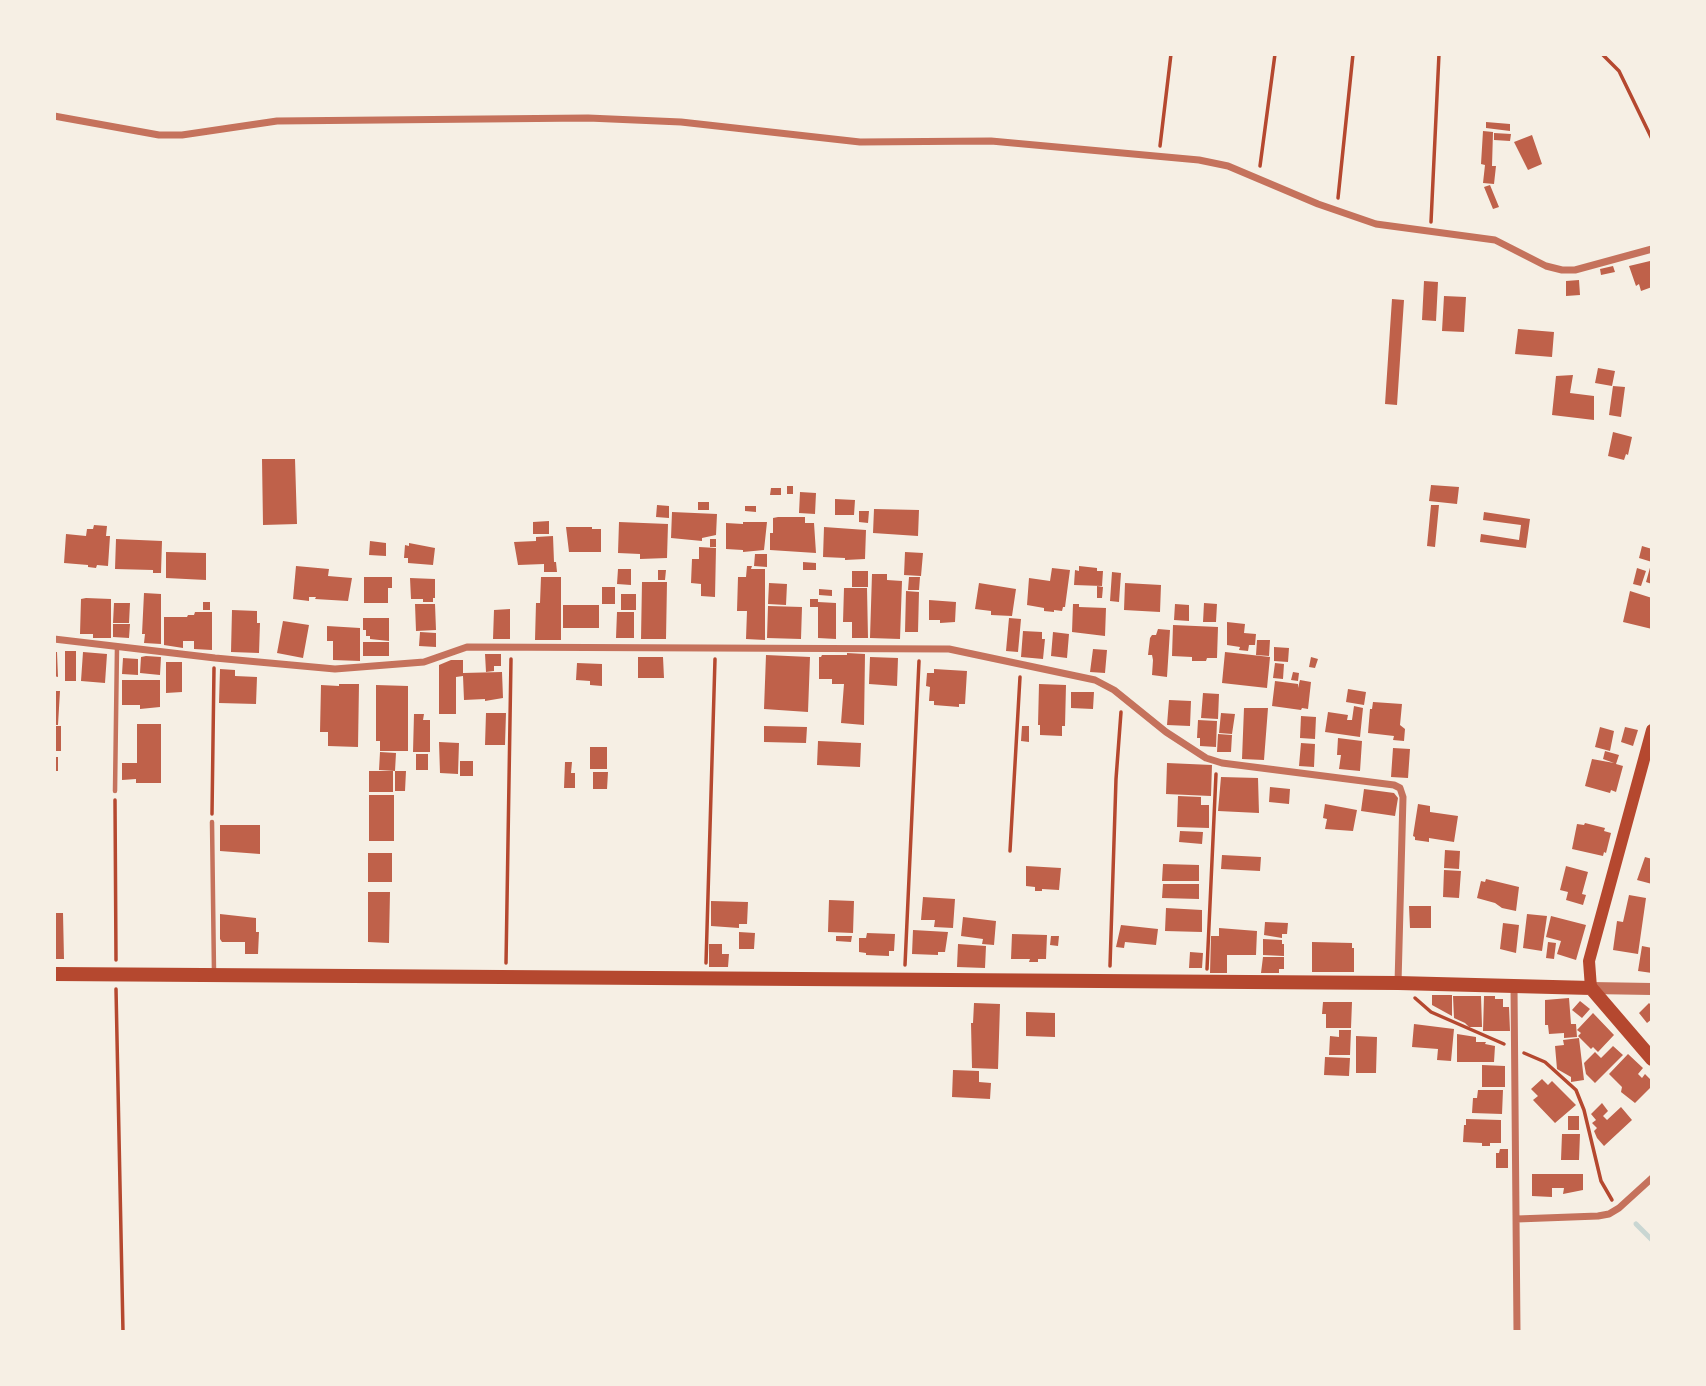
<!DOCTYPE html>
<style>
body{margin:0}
#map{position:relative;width:1706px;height:1386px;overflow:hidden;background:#f6efe4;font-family:Rubik,sans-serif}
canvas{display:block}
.frame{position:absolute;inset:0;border:56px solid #f6efe4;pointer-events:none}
</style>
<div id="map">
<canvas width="1706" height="1386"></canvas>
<div class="frame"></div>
</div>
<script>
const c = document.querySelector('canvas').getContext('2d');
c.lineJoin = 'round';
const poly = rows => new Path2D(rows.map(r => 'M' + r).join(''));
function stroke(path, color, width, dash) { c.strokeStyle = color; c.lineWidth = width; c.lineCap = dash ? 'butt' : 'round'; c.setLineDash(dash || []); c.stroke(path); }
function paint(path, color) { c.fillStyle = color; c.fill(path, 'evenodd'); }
stroke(poly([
 [1636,1224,1652,1240]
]), '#c9d6d2', 5);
paint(poly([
 [1486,122,1510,124,1510,131,1486,128],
 [1483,131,1493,132,1492,166,1496,166,1494,184,1483,183,1485,165,1481,164],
 [1494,133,1511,134,1510,141,1494,140],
 [1532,135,1542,164,1528,170,1514,142],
 [1490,185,1499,207,1493,209,1484,187],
 [1650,261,1652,287,1641,291,1639,284,1636,286,1629,266],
 [1613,266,1615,272,1601,275,1600,269],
 [1579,280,1580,295,1566,296,1566,281],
 [1424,281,1438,282,1436,321,1422,320],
 [1444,296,1466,297,1464,332,1442,331],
 [1392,299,1404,300,1397,405,1385,404],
 [1518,329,1554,332,1552,357,1515,354],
 [1598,368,1615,371,1612,386,1595,383],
 [1573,375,1570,393,1594,396,1594,420,1552,415,1556,376],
 [1613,386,1625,387,1621,417,1609,415],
 [1613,432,1632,437,1628,455,1626,454,1624,460,1608,456],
 [262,459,295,459,297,524,263,525],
 [1431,485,1459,487,1457,504,1429,501],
 [787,486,793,486,793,494,787,494],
 [771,488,781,488,781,495,770,495],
 [800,492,816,493,815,514,799,513],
 [835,499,855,500,854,515,835,515],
 [698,502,709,502,709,510,698,510],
 [657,505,669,506,669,518,656,517],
 [1431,505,1439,505,1435,547,1427,546],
 [745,506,756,506,756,512,745,511],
 [874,509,919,510,918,536,873,533],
 [859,511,869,511,868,523,859,522],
 [672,512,717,514,716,535,702,538,702,541,671,538],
 [1484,512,1530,519,1526,548,1480,542,1481,534,1519,540,1521,525,1483,520],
 [778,517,805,517,805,523,814,523,816,553,770,550,770,533,773,533,773,518],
 [549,521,549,534,533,534,533,522],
 [619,522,668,524,667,558,640,559,640,554,618,553],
 [743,522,767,522,764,550,743,552,743,550,726,549,726,523,743,524],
 [94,525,107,526,106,536,110,536,108,566,97,565,96,568,88,567,88,565,64,563,66,534,86,536,87,529,93,529],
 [566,527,592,527,592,529,601,529,601,552,569,552],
 [824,527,866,530,865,559,845,560,845,558,823,557],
 [553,536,554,562,556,562,557,572,544,572,544,564,518,565,514,542,536,541,536,537],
 [116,539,162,541,161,573,153,573,153,570,115,569],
 [710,539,716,539,716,547,710,547],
 [370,541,386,543,386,556,369,555],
 [409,543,435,548,433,565,408,563,408,558,404,558,405,545,409,546],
 [1642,546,1652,549,1652,562,1639,558],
 [699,547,716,548,715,597,701,596,701,584,691,583,692,559,699,559],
 [166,552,206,553,206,580,166,578],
 [905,552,923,553,921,576,904,575],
 [755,554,767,554,767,567,754,566],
 [803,562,816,563,816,570,803,570],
 [1651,564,1652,565,1652,584,1646,582],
 [296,566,329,569,328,576,352,578,348,601,315,599,316,597,309,597,309,601,293,599],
 [747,566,752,566,751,569,765,569,765,640,746,639,747,611,737,611,738,577,746,577],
 [1079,566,1097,568,1097,571,1103,571,1102,586,1074,585,1075,570,1079,571],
 [1052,568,1070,570,1065,607,1063,607,1062,611,1054,610,1054,612,1044,611,1044,608,1027,605,1029,578,1050,581],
 [1637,568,1646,571,1641,586,1633,584],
 [618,569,631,569,631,585,617,584],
 [658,570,666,570,665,580,658,580],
 [852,571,868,571,868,587,852,587],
 [1112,572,1121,573,1119,602,1110,601],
 [872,574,887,574,887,580,902,581,900,639,870,638],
 [364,577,392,577,392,588,388,588,388,603,364,603],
 [541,577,561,577,561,640,535,640,536,603,540,603],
 [909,577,920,577,919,590,908,590],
 [410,578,435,579,435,598,433,598,433,602,423,602,423,599,411,599],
 [642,582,667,582,666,639,641,639],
 [769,583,787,584,786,605,768,604],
 [979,583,1016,589,1012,616,991,615,991,611,975,609],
 [1125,583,1161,585,1160,612,1124,610],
 [1097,586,1103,587,1102,598,1097,598],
 [602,587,615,587,615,604,602,604],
 [844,588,867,588,868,638,852,638,852,622,843,622],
 [819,589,832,590,832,596,819,595],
 [906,591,919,592,918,632,905,632],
 [1630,591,1652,598,1652,629,1623,622],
 [144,593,161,594,161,644,144,643,145,634,142,634],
 [621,594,636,594,636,610,621,610],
 [86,598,111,599,111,638,93,638,93,634,80,634,81,599],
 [810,599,818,599,818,602,836,603,836,639,818,638,818,607,810,607],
 [929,600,956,602,955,622,940,623,940,620,929,620],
 [203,602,210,602,210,610,203,610],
 [114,603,130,603,129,623,113,623],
 [1204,603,1217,604,1216,622,1203,622],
 [415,604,435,604,436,630,416,631],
 [1073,604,1079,604,1079,607,1106,608,1105,636,1072,632],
 [1175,604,1189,605,1189,621,1174,620],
 [563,605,599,605,599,628,563,628],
 [768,606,802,607,801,639,767,638],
 [510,609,510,639,493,639,494,610],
 [232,610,257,611,257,623,260,623,259,653,231,652],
 [195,612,212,612,212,650,194,649,194,641,183,641,183,648,164,645,164,617,187,617,188,615,194,615],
 [617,612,634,612,634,638,616,638],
 [363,618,389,618,389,641,370,639,370,636,366,636,366,630,363,630],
 [1009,618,1021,619,1018,652,1006,651],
 [283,621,309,625,303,658,277,653],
 [1227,622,1245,624,1244,633,1256,634,1255,645,1249,645,1248,651,1239,650,1240,647,1227,645],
 [113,624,130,624,129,638,113,637],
 [1173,625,1218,627,1217,658,1207,658,1206,661,1192,661,1192,657,1172,656],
 [327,626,360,628,360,661,333,660,333,641,327,641],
 [1158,629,1170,630,1167,677,1152,675,1153,660,1152,655,1148,655,1150,638,1152,635,1156,635],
 [1023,631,1042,632,1042,639,1045,639,1043,659,1021,657],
 [420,632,436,633,436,647,419,646],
 [1053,632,1069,634,1067,658,1051,656],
 [1257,640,1270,640,1269,656,1256,655],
 [363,642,389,642,389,656,363,656],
 [1274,647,1289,648,1288,662,1274,661],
 [1093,649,1107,650,1105,673,1090,672],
 [65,651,76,651,76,681,65,681],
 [54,652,57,652,58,677,54,676],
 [83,652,107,654,105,683,81,681],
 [1225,652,1270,657,1267,688,1222,683],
 [847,653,865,654,864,725,841,723,844,684,832,684,832,679,819,679,819,657,821,657,822,655,847,655],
 [485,654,501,654,501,666,494,666,494,671,486,672],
 [766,655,810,657,808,712,764,709],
 [146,656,161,657,160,675,140,673,141,657],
 [638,657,663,657,664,678,638,678],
 [870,657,898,658,897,686,869,684],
 [1311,657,1318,659,1315,668,1309,667],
 [123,658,138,659,138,675,122,674],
 [451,660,463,660,463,673,502,672,503,698,485,701,485,699,464,700,463,676,456,677,456,714,439,714,439,665],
 [166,662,182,662,182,692,166,693],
 [577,663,602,664,602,686,590,685,590,681,576,680],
 [1275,663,1284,664,1283,679,1273,678],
 [220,669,235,670,235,676,257,677,256,704,219,703],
 [934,669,967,671,965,704,959,704,959,707,934,705,934,701,929,701,930,687,926,686,927,673,934,673],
 [1293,672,1299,673,1298,681,1291,680],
 [122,680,160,680,160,707,140,709,140,705,122,705],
 [1300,680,1311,682,1308,709,1302,708,1301,710,1272,706,1275,681,1298,684,1298,688],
 [339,684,359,684,358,747,328,746,328,732,320,732,321,685,339,686],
 [1039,684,1066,685,1065,726,1062,726,1062,736,1040,735,1040,725,1038,725],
 [376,685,408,686,408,751,380,751,380,741,376,741],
 [1348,689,1366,692,1364,705,1346,702],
 [54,691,60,691,58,725,54,725],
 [1071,692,1094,692,1093,709,1071,708],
 [1203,693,1219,694,1218,719,1201,718],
 [1169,700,1191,701,1190,726,1167,725],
 [1373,702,1402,704,1400,725,1405,729,1404,741,1393,740,1394,736,1368,733,1370,709,1372,709],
 [1354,706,1363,708,1360,737,1325,732,1328,712,1348,715,1347,720,1352,720],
 [1244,708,1268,708,1264,760,1242,759],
 [486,713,506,713,505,745,485,745],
 [1221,713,1235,714,1232,734,1219,733],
 [414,714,424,714,423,720,430,720,430,752,413,752],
 [1301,716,1316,717,1315,739,1300,738],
 [1198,720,1217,721,1216,747,1200,746,1200,738,1197,738],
 [137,724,161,724,161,783,136,783,136,779,122,780,122,763,137,763],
 [54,726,61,726,61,751,54,751],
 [764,726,807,727,806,743,764,742],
 [1022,726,1029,726,1029,742,1021,741],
 [1600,727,1614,731,1610,751,1595,747],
 [1625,727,1638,730,1633,746,1621,742],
 [1218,734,1232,735,1231,752,1217,752],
 [1338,738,1362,741,1360,771,1339,769,1341,755,1337,755],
 [818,741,861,743,860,767,817,765],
 [439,742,459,743,458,774,440,773],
 [1301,743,1315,744,1314,767,1299,766],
 [590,747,607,747,607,769,590,769],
 [1393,748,1410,749,1408,778,1391,777],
 [1605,751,1619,755,1616,764,1623,766,1616,792,1611,790,1610,793,1585,786,1592,759,1614,763,1603,759],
 [380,752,396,753,395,771,379,770],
 [416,754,428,754,428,770,416,770],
 [54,757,58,757,58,771,54,771],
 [460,761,473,761,473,776,460,776],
 [565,762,572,762,571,773,575,773,575,788,564,788],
 [1167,763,1212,765,1211,796,1166,794],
 [369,771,393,771,393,792,369,792],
 [395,771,406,771,405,791,395,791],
 [593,772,608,772,607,789,593,789],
 [1221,777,1258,778,1259,813,1218,811],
 [1270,787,1290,789,1289,804,1269,802],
 [1364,789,1394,793,1398,798,1395,816,1361,811],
 [369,795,394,795,394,841,369,841],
 [1178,796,1201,797,1201,805,1209,805,1209,828,1177,827],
 [1325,804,1357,810,1353,831,1325,829,1327,819,1323,818],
 [1418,804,1430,806,1430,812,1458,816,1454,842,1429,838,1429,842,1415,840,1415,837,1413,836],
 [1585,823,1605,828,1604,831,1611,833,1606,853,1604,852,1603,856,1572,849,1577,824,1584,825],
 [220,825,260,825,260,854,220,851],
 [1180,831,1203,832,1202,844,1179,842],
 [1445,850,1460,851,1459,869,1444,868],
 [368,853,392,853,392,882,368,882],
 [1222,855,1261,857,1260,871,1221,869],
 [1645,857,1652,859,1652,884,1637,880],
 [1163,864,1199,865,1199,881,1162,881],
 [1026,866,1061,868,1059,890,1042,889,1042,891,1035,891,1035,887,1026,886],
 [1566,866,1588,872,1582,894,1586,895,1583,905,1566,900,1568,892,1560,890],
 [1444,870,1461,871,1459,898,1443,897],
 [1486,879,1519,887,1516,911,1502,908,1495,903,1477,898,1481,881,1485,882],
 [1163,884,1199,884,1199,899,1162,898],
 [368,892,390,892,389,943,368,942],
 [1629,895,1646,898,1638,954,1613,950,1617,921,1623,922],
 [923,897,955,899,953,928,934,927,935,920,921,920],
 [829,900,854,901,853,933,828,932],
 [711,901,748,902,747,924,739,924,739,928,711,926],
 [1409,906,1431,906,1431,928,1410,928],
 [1166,908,1202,910,1202,932,1165,931],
 [54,913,63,913,64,959,54,959],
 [220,914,256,918,256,932,259,932,258,954,245,954,245,942,222,942,220,939],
 [1527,914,1547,916,1542,951,1523,948],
 [1551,916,1586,925,1576,960,1557,954,1561,941,1546,937],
 [963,917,996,921,994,945,982,944,983,939,961,936],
 [1265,922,1288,923,1287,934,1282,934,1282,938,1264,935],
 [1503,923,1519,925,1516,953,1500,949],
 [1121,925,1158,929,1156,945,1125,942,1124,948,1116,947],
 [1219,928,1257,931,1256,955,1227,955,1227,973,1210,973,1211,936,1219,936],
 [913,930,948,932,945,952,938,952,938,955,912,954],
 [739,932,755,933,754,949,739,949],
 [867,933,895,934,894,951,889,951,889,956,866,955,866,953,859,952,859,938,866,938],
 [1012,934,1047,935,1046,959,1038,959,1038,962,1029,962,1030,959,1011,959],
 [836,936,852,936,851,942,836,941],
 [1051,936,1059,936,1058,946,1050,945],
 [1263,939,1282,940,1282,944,1284,944,1284,956,1263,955],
 [1312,942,1352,943,1352,948,1354,948,1354,972,1312,972],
 [1548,942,1556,943,1554,959,1546,958],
 [709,944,722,944,722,954,729,954,728,967,709,967],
 [958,944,986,946,985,968,957,967],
 [1642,946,1652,948,1652,973,1638,971],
 [1190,952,1203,953,1202,968,1189,968],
 [1263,957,1284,957,1284,969,1279,969,1279,973,1261,973],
 [1432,995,1452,995,1452,1016,1432,1005],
 [1453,996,1481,996,1482,1027,1469,1027,1465,1023,1454,1018],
 [1484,996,1495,996,1495,999,1503,999,1503,1007,1509,1007,1510,1031,1483,1031],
 [1569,998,1571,1024,1576,1024,1577,1037,1564,1038,1564,1033,1549,1034,1548,1025,1545,1025,1545,1000],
 [1580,1001,1590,1009,1582,1018,1572,1010],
 [1323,1002,1352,1002,1351,1028,1326,1028,1326,1014,1322,1014],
 [974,1003,1000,1004,998,1069,972,1068,971,1023,973,1023],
 [1649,1003,1652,1006,1652,1019,1647,1023,1639,1013],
 [1026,1012,1055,1013,1055,1037,1026,1036],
 [1593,1013,1614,1035,1598,1052,1593,1047,1591,1049,1578,1036,1581,1033,1577,1030],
 [1414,1024,1454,1029,1451,1061,1437,1060,1438,1049,1412,1047],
 [1339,1030,1351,1030,1350,1055,1329,1055,1330,1036,1339,1037],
 [1457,1034,1476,1037,1476,1042,1486,1042,1485,1044,1495,1046,1494,1062,1457,1062],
 [1356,1036,1377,1037,1376,1073,1356,1073],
 [1579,1038,1584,1080,1571,1082,1571,1077,1557,1069,1555,1046,1564,1045,1563,1040],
 [1613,1046,1623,1055,1595,1083,1586,1074,1584,1063,1595,1052,1601,1058],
 [1628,1054,1643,1068,1638,1074,1642,1078,1645,1074,1652,1081,1652,1086,1635,1103,1621,1092,1622,1087,1609,1074],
 [1325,1057,1350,1058,1349,1076,1324,1075],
 [1482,1065,1505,1066,1505,1087,1482,1087],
 [953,1070,979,1071,979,1082,991,1083,990,1099,952,1097],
 [1542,1079,1548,1085,1552,1081,1576,1105,1555,1123,1533,1100,1538,1096,1531,1089],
 [1478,1090,1503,1090,1502,1114,1472,1113,1473,1098,1477,1098],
 [1602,1103,1608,1111,1603,1116,1607,1120,1621,1107,1632,1120,1604,1146,1597,1138,1594,1131,1597,1128,1592,1123,1596,1120,1591,1114],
 [1568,1116,1579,1116,1579,1130,1568,1130],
 [1466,1119,1501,1120,1501,1143,1490,1143,1490,1146,1482,1146,1482,1143,1463,1142,1464,1125,1466,1125],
 [1562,1134,1580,1134,1579,1160,1561,1160],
 [1500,1149,1508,1149,1508,1168,1496,1168,1496,1153,1499,1153],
 [1532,1174,1583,1174,1583,1190,1563,1194,1564,1188,1552,1188,1552,1197,1532,1196]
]), '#bf614a');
stroke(poly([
 [1602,54,1619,71,1652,139],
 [1160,146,1171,54],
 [1260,166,1275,54],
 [1338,198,1353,54],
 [1431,222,1439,54],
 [115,800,116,960],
 [212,814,214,668],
 [1010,851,1020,677],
 [506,963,511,659],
 [706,963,715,659],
 [905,965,919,661],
 [1110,966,1116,779,1121,712],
 [1207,969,1216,774],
 [116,989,123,1332],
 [1415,998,1431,1012,1504,1044],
 [1524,1053,1545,1062,1576,1090,1584,1110,1601,1181,1612,1200]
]), '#b5482f', 3.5);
stroke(poly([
 [115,791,117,647],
 [212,822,214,972]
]), '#c5725c', 4.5);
stroke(poly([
 [54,116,159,135,182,135,277,121,588,118,681,122,860,142,991,141,1199,160,1228,166,1318,204,1376,224,1495,240,1546,266,1562,270,1575,270,1652,249],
 [54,639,215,658,335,669,424,662,467,647,949,649,1095,680,1114,690,1166,732,1206,758,1222,763,1394,785,1400,788,1403,797,1398,983],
 [1514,986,1517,1332],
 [1517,1219,1598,1216,1609,1214,1619,1208,1652,1178]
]), '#c5725c', 7);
stroke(poly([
 [1591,988,1652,989]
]), '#c5725c', 12);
stroke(poly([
 [1591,988,1589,961,1652,730]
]), '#b5482f', 12);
stroke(poly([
 [54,974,1398,983,1591,988,1652,1059]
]), '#b5482f', 14);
</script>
